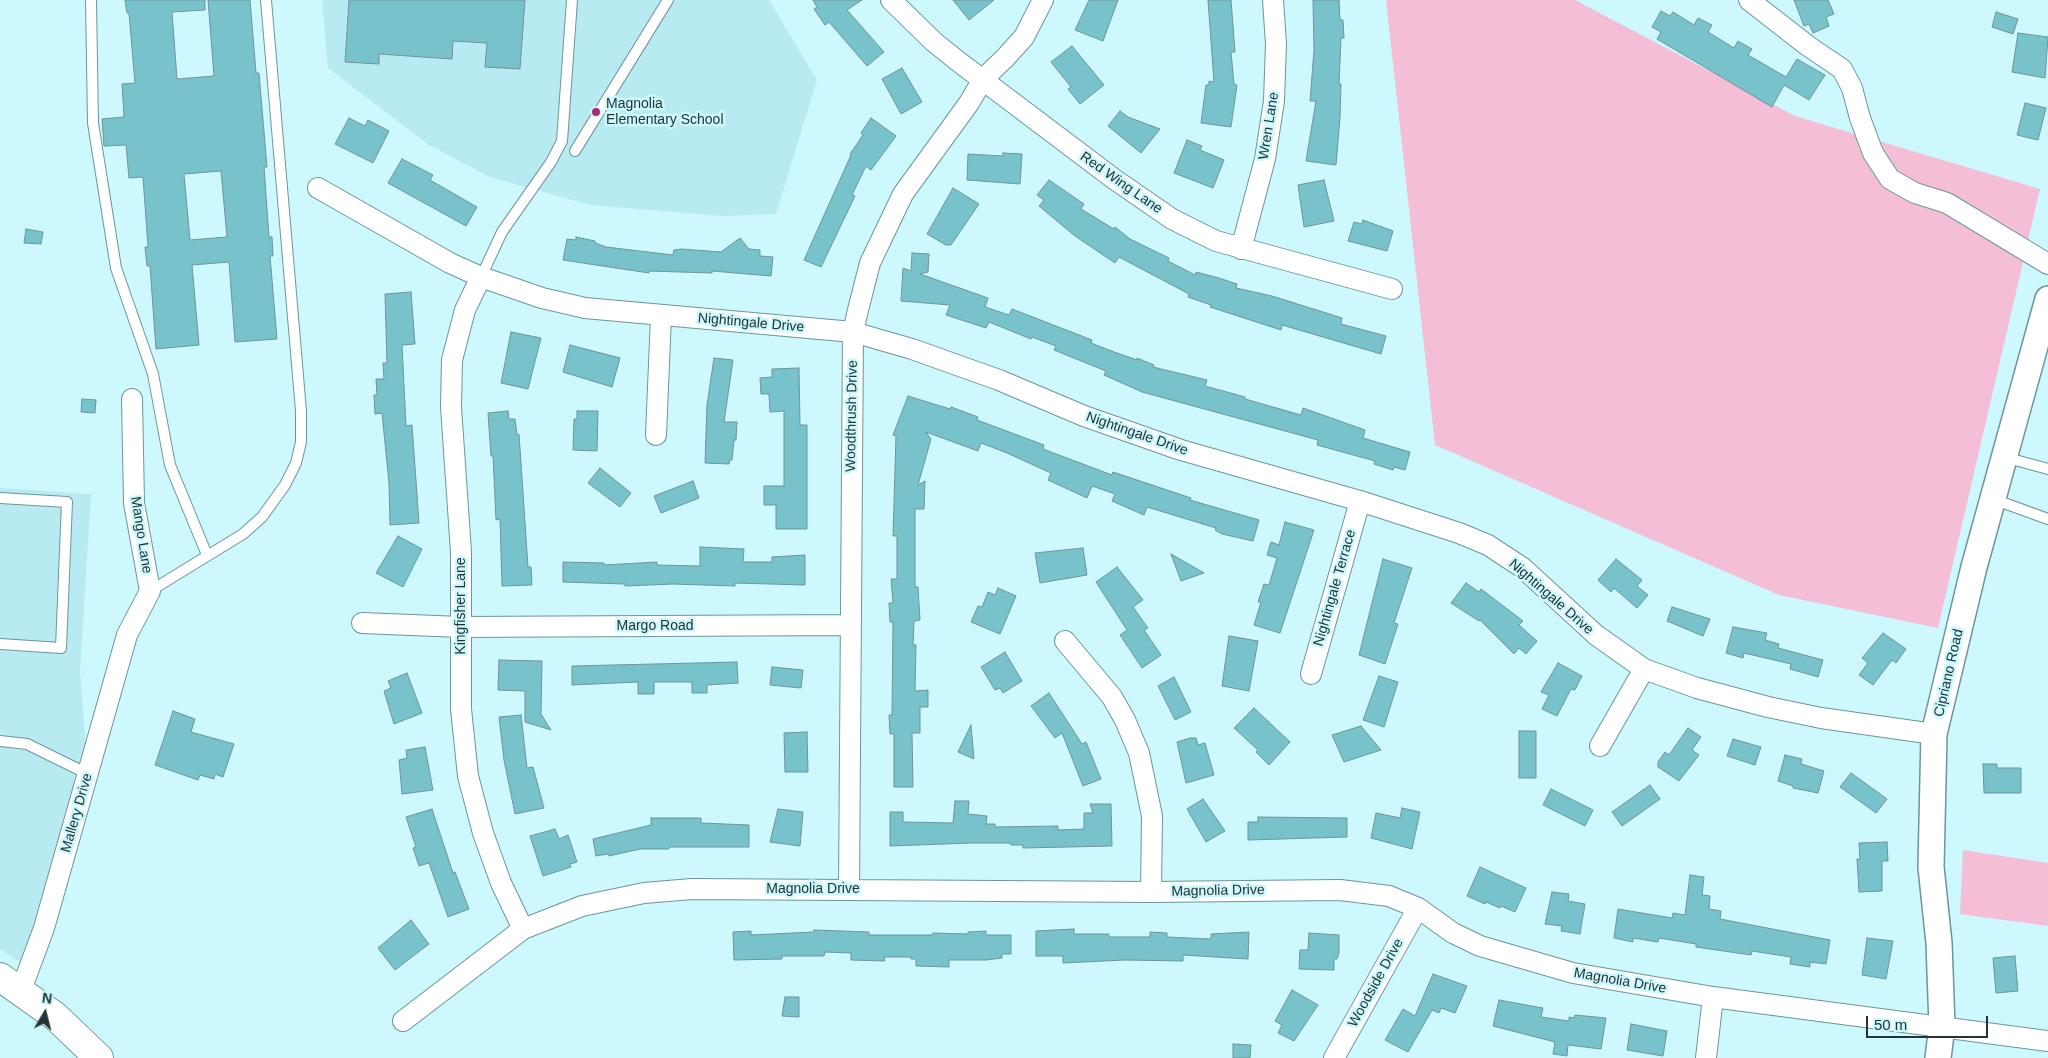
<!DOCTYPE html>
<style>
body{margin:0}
#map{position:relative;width:2048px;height:1058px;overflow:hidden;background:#cdf8fd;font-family:Helvetica,sans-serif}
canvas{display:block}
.north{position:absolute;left:20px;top:988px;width:50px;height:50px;-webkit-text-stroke:4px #cdf8fd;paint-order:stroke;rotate:8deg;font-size:14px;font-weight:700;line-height:20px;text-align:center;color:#233436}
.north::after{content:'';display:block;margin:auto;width:18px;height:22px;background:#233436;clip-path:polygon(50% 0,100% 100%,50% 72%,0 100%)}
.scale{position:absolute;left:1866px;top:1016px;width:122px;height:22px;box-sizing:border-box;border:2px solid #233436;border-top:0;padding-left:6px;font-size:15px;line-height:18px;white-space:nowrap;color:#233436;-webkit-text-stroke:4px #cdf8fd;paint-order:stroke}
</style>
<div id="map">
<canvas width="2048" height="1058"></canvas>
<div class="north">N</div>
<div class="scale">50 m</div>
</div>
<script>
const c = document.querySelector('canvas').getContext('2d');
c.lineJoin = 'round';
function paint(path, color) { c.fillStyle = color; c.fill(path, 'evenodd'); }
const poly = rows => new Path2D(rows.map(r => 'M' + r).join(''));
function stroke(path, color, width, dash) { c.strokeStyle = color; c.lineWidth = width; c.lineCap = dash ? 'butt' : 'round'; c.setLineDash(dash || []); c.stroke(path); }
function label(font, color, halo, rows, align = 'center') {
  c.font = font + ' Helvetica,sans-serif'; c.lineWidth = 5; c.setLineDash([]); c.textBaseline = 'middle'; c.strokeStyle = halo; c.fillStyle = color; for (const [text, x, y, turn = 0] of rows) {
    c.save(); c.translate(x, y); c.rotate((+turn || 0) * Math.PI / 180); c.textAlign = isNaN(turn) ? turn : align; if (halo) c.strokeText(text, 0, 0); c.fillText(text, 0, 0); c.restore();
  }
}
paint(poly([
 [322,0,769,0,817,80,776,214,722,216,590,205,490,177,429,145,328,68],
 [0,488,91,494,80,672,88,774,29,968,0,949]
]), '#b8ebf1');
paint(poly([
 [1386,0,1575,0,1795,116,2040,189,1938,628,1779,595,1435,445],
 [1963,850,2048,863,2048,926,1960,914]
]), '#f4bfd6');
const building = poly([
 [125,0,205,0,205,10,172,12,177,79,214,76,208,0,250,0,256,73,259,73,267,167,264,167,269,237,272,237,273,256,270,256,277,339,235,342,229,262,192,265,199,345,156,349,150,266,147,266,145,247,148,247,143,177,129,178,126,145,104,146,102,119,124,117,122,84,135,83,129,13,127,13,125,0],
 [221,171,227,237,190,240,184,174,221,171],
 [349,0,525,0,520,69,485,67,487,43,453,41,452,59,379,54,379,64,345,62,349,0],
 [813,0,862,0,847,10,884,52,867,66,829,22,825,25,814,9,817,7,813,0],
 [953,0,994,0,969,20,953,0],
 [1089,0,1118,0,1103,41,1075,30,1089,0],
 [1208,0,1231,0,1235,52,1231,52,1234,84,1237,85,1231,127,1201,123,1206,85,1209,85,1209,81,1214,82,1208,0],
 [1313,0,1339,0,1340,20,1343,20,1344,38,1341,38,1339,84,1341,84,1340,117,1336,165,1306,161,1316,101,1310,101,1314,50,1313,0],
 [1794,0,1828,0,1834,14,1826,17,1829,26,1813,33,1809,24,1804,26,1794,0],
 [1661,11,1670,16,1673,12,1694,25,1698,18,1712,25,1708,32,1734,48,1738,41,1752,49,1748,55,1786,77,1797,59,1825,75,1809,100,1784,85,1772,107,1657,39,1661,32,1652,27,1661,11],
 [1996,12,2018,19,2013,34,1992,27,1996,12],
 [2018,33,2048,37,2045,78,2012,72,2018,33],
 [1072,46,1104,85,1080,104,1068,89,1071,87,1051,62,1072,46],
 [902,68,922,102,901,114,882,79,902,68],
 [2025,103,2046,108,2038,140,2017,135,2025,103],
 [1120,111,1128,117,1160,129,1141,153,1108,126,1120,111],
 [349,118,365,126,368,120,389,131,373,163,335,144,349,118],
 [871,118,896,136,871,170,866,166,852,195,855,196,821,267,804,260,851,155,850,154,863,135,861,133,871,118],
 [1187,140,1202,146,1200,150,1224,160,1213,188,1174,173,1187,140],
 [1003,153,1022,154,1020,184,967,180,968,154,1003,156,1003,153],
 [402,159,433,175,430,180,477,207,466,226,388,183,402,159],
 [1049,180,1084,204,1081,209,1114,229,1115,227,1130,239,1169,258,1168,261,1195,275,1196,272,1219,278,1237,284,1236,288,1272,296,1342,318,1341,324,1386,336,1381,354,1282,325,1281,330,1210,307,1211,305,1188,297,1189,294,1119,257,1115,263,1075,236,1039,206,1044,200,1037,195,1049,180],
 [1324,180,1334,221,1304,227,1298,185,1324,180],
 [953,188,979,204,951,245,946,245,927,234,953,188],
 [1363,220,1393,231,1387,251,1348,241,1354,222,1362,224,1363,220],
 [26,229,43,232,41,244,24,243,26,229],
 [576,237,595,241,595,243,606,247,673,255,674,250,682,249,721,252,740,238,749,249,760,250,760,256,773,257,771,276,712,271,712,273,649,271,649,273,563,260,567,239,576,240,576,237],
 [912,253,929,254,928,272,920,274,988,298,985,307,1009,315,1012,309,1092,340,1091,343,1114,352,1137,360,1137,358,1154,365,1153,367,1207,380,1205,386,1245,397,1245,399,1301,415,1303,408,1365,430,1363,438,1410,452,1405,470,1394,467,1393,470,1374,464,1375,461,1317,445,1318,440,1142,392,1104,375,1106,371,1054,350,1056,346,1032,337,1031,339,989,322,986,328,946,315,950,305,901,301,903,268,911,271,912,253],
 [411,292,415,344,402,345,406,426,412,425,419,523,390,525,389,483,382,413,375,414,374,395,377,395,376,379,384,379,383,363,387,363,385,294,411,292],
 [511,332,541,338,528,389,501,383,511,332],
 [570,345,620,358,612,387,563,372,570,345],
 [714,358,733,360,724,422,737,422,736,440,734,440,732,460,730,460,729,464,705,463,707,405,714,358],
 [799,368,800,425,807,425,807,529,776,529,776,505,764,505,764,486,784,486,784,411,770,412,769,394,761,394,760,378,772,377,772,369,799,368],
 [908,396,950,409,951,407,978,417,977,420,1044,445,1043,449,1112,475,1113,472,1191,498,1190,500,1259,520,1253,541,1222,534,1215,530,1216,528,1147,507,1144,515,1112,501,1115,494,1092,486,1087,498,1048,480,1051,473,1007,453,981,443,978,451,926,432,931,439,918,485,925,481,924,509,915,509,915,587,918,587,920,620,914,621,913,645,916,645,915,691,928,690,928,707,920,707,920,733,912,733,913,787,894,787,894,734,890,734,889,715,892,715,893,622,890,622,889,603,893,603,891,579,897,579,897,536,893,536,896,436,893,435,908,396],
 [82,399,96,400,95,413,81,412,82,399],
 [508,411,509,419,515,419,517,435,519,434,528,567,531,567,532,585,502,586,500,519,496,520,493,456,491,456,488,413,508,411],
 [577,411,598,411,597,451,573,450,574,419,577,419,577,411],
 [600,468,631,493,620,507,588,483,600,468],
 [693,481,699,498,661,513,654,496,693,481],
 [1285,522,1314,530,1280,633,1254,625,1261,602,1258,602,1264,584,1269,585,1277,558,1267,555,1271,542,1279,545,1285,522],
 [398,536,422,549,403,587,376,573,398,536],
 [700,547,744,549,743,562,772,562,772,557,805,555,805,585,735,583,735,586,673,584,625,586,625,584,563,582,563,562,604,563,604,565,657,562,657,565,700,566,700,547],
 [1083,548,1087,575,1040,583,1035,553,1083,548],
 [1171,554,1204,573,1181,581,1171,554],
 [1383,559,1412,568,1394,623,1398,624,1385,664,1359,655,1383,559],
 [1616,559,1642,580,1637,586,1648,595,1637,608,1614,588,1611,592,1598,580,1616,559],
 [1117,567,1143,600,1133,607,1148,628,1144,630,1161,655,1142,668,1120,635,1127,630,1096,582,1117,567],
 [1466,583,1479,592,1481,589,1523,621,1519,625,1537,641,1526,654,1519,648,1514,654,1480,620,1479,621,1451,603,1466,583],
 [998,588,1016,596,1000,634,971,622,978,606,982,607,988,592,995,595,998,588],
 [1672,607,1710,619,1703,636,1667,621,1672,607],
 [1733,627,1767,633,1765,640,1779,644,1778,648,1823,660,1818,677,1790,669,1791,664,1744,653,1743,658,1726,653,1733,627],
 [1883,633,1906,649,1896,663,1892,660,1873,685,1859,675,1868,663,1862,658,1883,633],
 [1229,636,1258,641,1249,691,1222,686,1229,636],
 [1005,652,1022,681,1003,693,1000,688,995,690,981,667,1005,652],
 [499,660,542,661,541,714,551,730,525,722,525,691,498,690,499,660],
 [737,662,738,683,707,685,707,693,692,693,692,682,654,682,654,694,638,694,638,682,572,685,572,666,737,662],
 [1558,663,1582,676,1575,690,1571,689,1557,716,1542,709,1549,695,1541,692,1558,663],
 [772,667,803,670,801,688,770,685,772,667],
 [407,673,422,713,394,724,384,691,391,688,388,681,407,673],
 [1379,676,1398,682,1384,727,1363,720,1379,676],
 [1174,677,1191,712,1175,720,1158,686,1174,677],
 [1049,693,1082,744,1086,742,1101,779,1083,786,1062,733,1055,738,1031,706,1049,693],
 [1254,708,1290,742,1269,765,1256,752,1258,750,1234,728,1254,708],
 [173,711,195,719,191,732,234,744,223,777,215,774,214,779,200,775,198,780,155,765,173,711],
 [521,715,527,768,533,767,544,808,515,814,504,760,499,717,521,715],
 [971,725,974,759,958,752,971,725],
 [1361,726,1381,750,1344,762,1332,735,1361,726],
 [1688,728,1701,737,1692,750,1699,755,1679,781,1658,767,1658,762,1665,752,1669,755,1688,728],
 [1519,731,1536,731,1536,778,1519,778,1519,731],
 [807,732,808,772,785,772,784,733,807,732],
 [1190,738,1196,738,1198,745,1205,743,1214,775,1186,783,1177,742,1190,738],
 [1733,739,1761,747,1755,765,1727,756,1733,739],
 [425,747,433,790,402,794,399,760,407,758,406,750,425,747],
 [1785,755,1802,759,1801,764,1824,771,1818,793,1793,788,1793,786,1778,781,1785,755],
 [1983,764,1997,764,1997,768,2021,768,2021,793,1984,793,1983,764],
 [1851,773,1887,799,1876,813,1840,787,1851,773],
 [1650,785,1660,799,1622,826,1612,812,1650,785],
 [1551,789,1593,810,1585,826,1543,805,1551,789],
 [1203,799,1225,831,1206,842,1187,809,1203,799],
 [955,801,969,801,968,814,987,816,986,824,995,824,995,827,1058,826,1058,830,1084,829,1084,813,1093,813,1090,804,1111,804,1112,846,1023,848,1023,845,1011,845,1010,843,971,843,890,846,890,812,903,812,903,822,953,823,955,801],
 [1402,808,1420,812,1412,849,1371,838,1376,813,1400,818,1402,808],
 [432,809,453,873,455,872,469,909,448,917,429,863,419,866,413,848,416,847,406,817,432,809],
 [778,809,803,812,800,846,770,842,778,809],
 [1258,817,1347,818,1347,837,1248,840,1248,822,1258,822,1258,817],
 [651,818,701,818,701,823,749,825,749,847,669,847,669,849,640,849,609,856,608,854,596,856,593,839,651,825,651,818],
 [555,829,559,839,568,835,577,862,570,864,571,867,543,876,530,836,555,829],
 [1887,842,1888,861,1882,861,1882,891,1859,892,1857,859,1860,859,1859,843,1887,842],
 [1480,867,1526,888,1515,912,1501,906,1500,908,1486,902,1485,904,1467,896,1480,867],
 [1690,875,1704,877,1702,895,1710,896,1709,909,1721,911,1720,919,1830,940,1826,964,1810,962,1810,967,1790,964,1791,957,1752,951,1751,955,1696,947,1696,944,1659,938,1658,942,1633,938,1633,942,1614,938,1618,909,1672,918,1673,913,1685,915,1690,875],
 [1552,892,1569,894,1568,901,1585,904,1580,934,1561,931,1562,926,1545,924,1552,892],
 [411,920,429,944,395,970,378,948,411,920],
 [1074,929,1074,934,1109,934,1109,937,1150,937,1150,932,1167,933,1167,937,1211,939,1211,934,1249,932,1248,959,1183,955,1183,961,1125,960,1063,963,1063,956,1036,956,1036,931,1074,929],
 [814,930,869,932,869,935,932,935,933,933,968,934,968,932,986,931,986,935,1011,935,1011,954,1002,954,1002,958,986,960,949,960,949,967,916,966,916,959,911,959,911,957,884,957,885,961,851,960,851,953,825,952,824,956,782,956,782,959,734,960,733,932,751,931,751,935,814,932,814,930],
 [1309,933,1339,935,1339,953,1337,959,1334,959,1334,970,1299,969,1300,950,1308,950,1309,933],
 [1867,938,1893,941,1886,979,1862,975,1867,938],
 [2015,956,2018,991,1996,993,1993,958,2015,956],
 [1433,974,1467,986,1455,1013,1441,1008,1439,1013,1432,1010,1408,1052,1385,1040,1403,1009,1415,1016,1433,974],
 [1292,990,1318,1005,1294,1041,1278,1033,1282,1025,1275,1021,1292,990],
 [785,997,799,997,799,1017,782,1016,785,997],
 [1499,1000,1543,1008,1541,1017,1569,1021,1569,1017,1574,1018,1575,1015,1606,1018,1601,1049,1568,1045,1567,1056,1553,1054,1555,1042,1493,1026,1499,1000],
 [1631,1024,1667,1031,1663,1056,1627,1050,1631,1024],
 [1233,1044,1251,1045,1250,1058,1233,1058,1233,1044]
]);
paint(building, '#77c2cb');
stroke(building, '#6d959a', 1);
const service = poly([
 [91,0,93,123,116,268,153,374,170,465,207,555],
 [575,151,668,0],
 [481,277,502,232,551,162,562,141,572,0],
 [2004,457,2048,469],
 [0,498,67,502,61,648,0,644],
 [1993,499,2048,519],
 [150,591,243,534,262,517,285,485,296,463,301,442,301,411,266,0],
 [0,741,27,744,88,774]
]);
const minor = poly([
 [891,0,934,42,959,62,1114,179,1172,219,1216,241,1392,289],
 [1749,0,1808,46,1842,69,1852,88,1860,118,1873,153,1890,179,1915,193,1947,203,2048,264],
 [318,188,450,263,481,277,542,298,585,308,853,332,912,349,999,380,1084,416,1181,450,1360,501,1459,533,1488,545,1523,568,1596,635,1644,669,1697,688,1768,707,1821,718,1934,734],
 [1241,249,1265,159,1274,101,1276,44,1273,0],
 [481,277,465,310,452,360,451,407,461,552,461,709,468,776,483,833,501,883,523,929],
 [656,435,661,316],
 [362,623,461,627,850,625],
 [1065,641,1112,697,1125,720,1139,753,1152,816,1151,892],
 [1311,674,1360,501],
 [1600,746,1644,669],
 [849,889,853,332,858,310,870,263,903,194,969,103,983,79,1005,58,1024,37,1043,0],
 [21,990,44,928,127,635,150,591,134,503,132,399],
 [403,1021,523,929,582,906,644,893,692,889,1151,892,1340,890,1389,896,1418,908,1453,933,1480,946,1573,973,1713,997,2048,1041],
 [1334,1058,1418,908],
 [1706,1058,1713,997]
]);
const tertiary = poly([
 [1938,1058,1942,1026,1939,943,1931,867,1934,734,1974,567,2048,299]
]);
const secondary = poly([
 [0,977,55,1016,99,1058]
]);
stroke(service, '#6d959a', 12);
stroke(minor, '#6d959a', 22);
stroke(tertiary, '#6d959a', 28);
stroke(secondary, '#6d959a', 30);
stroke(service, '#fff', 10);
stroke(minor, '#fff', 20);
stroke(tertiary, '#fff', 25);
stroke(secondary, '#fff', 28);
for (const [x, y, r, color] of [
 [596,112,5,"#ae2a74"]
]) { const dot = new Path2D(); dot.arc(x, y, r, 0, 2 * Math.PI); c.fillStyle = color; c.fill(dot); stroke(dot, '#cdf8fd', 2); }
label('14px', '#233436', '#cdf8fd', [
 ["Magnolia",606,104],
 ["Elementary School",606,120]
], 'left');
label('14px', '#233436', '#cdf8fd', [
 ["Wren Lane",1269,126,-81],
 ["Red Wing Lane",1121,183,35],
 ["Nightingale Drive",751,323,5],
 ["Woodthrush Drive",852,416,-89],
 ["Nightingale Drive",1137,434,19],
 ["Mango Lane",141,535,81],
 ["Nightingale Terrace",1335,588,-74],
 ["Nightingale Drive",1551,597,41],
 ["Kingfisher Lane",461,606,-90],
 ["Margo Road",655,626],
 ["Cipriano Road",1949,673,-77],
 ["Mallery Drive",77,813,-74],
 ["Magnolia Drive",813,889],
 ["Magnolia Drive",1218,891,-1],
 ["Magnolia Drive",1620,981,10],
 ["Woodside Drive",1376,983,-61]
]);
</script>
